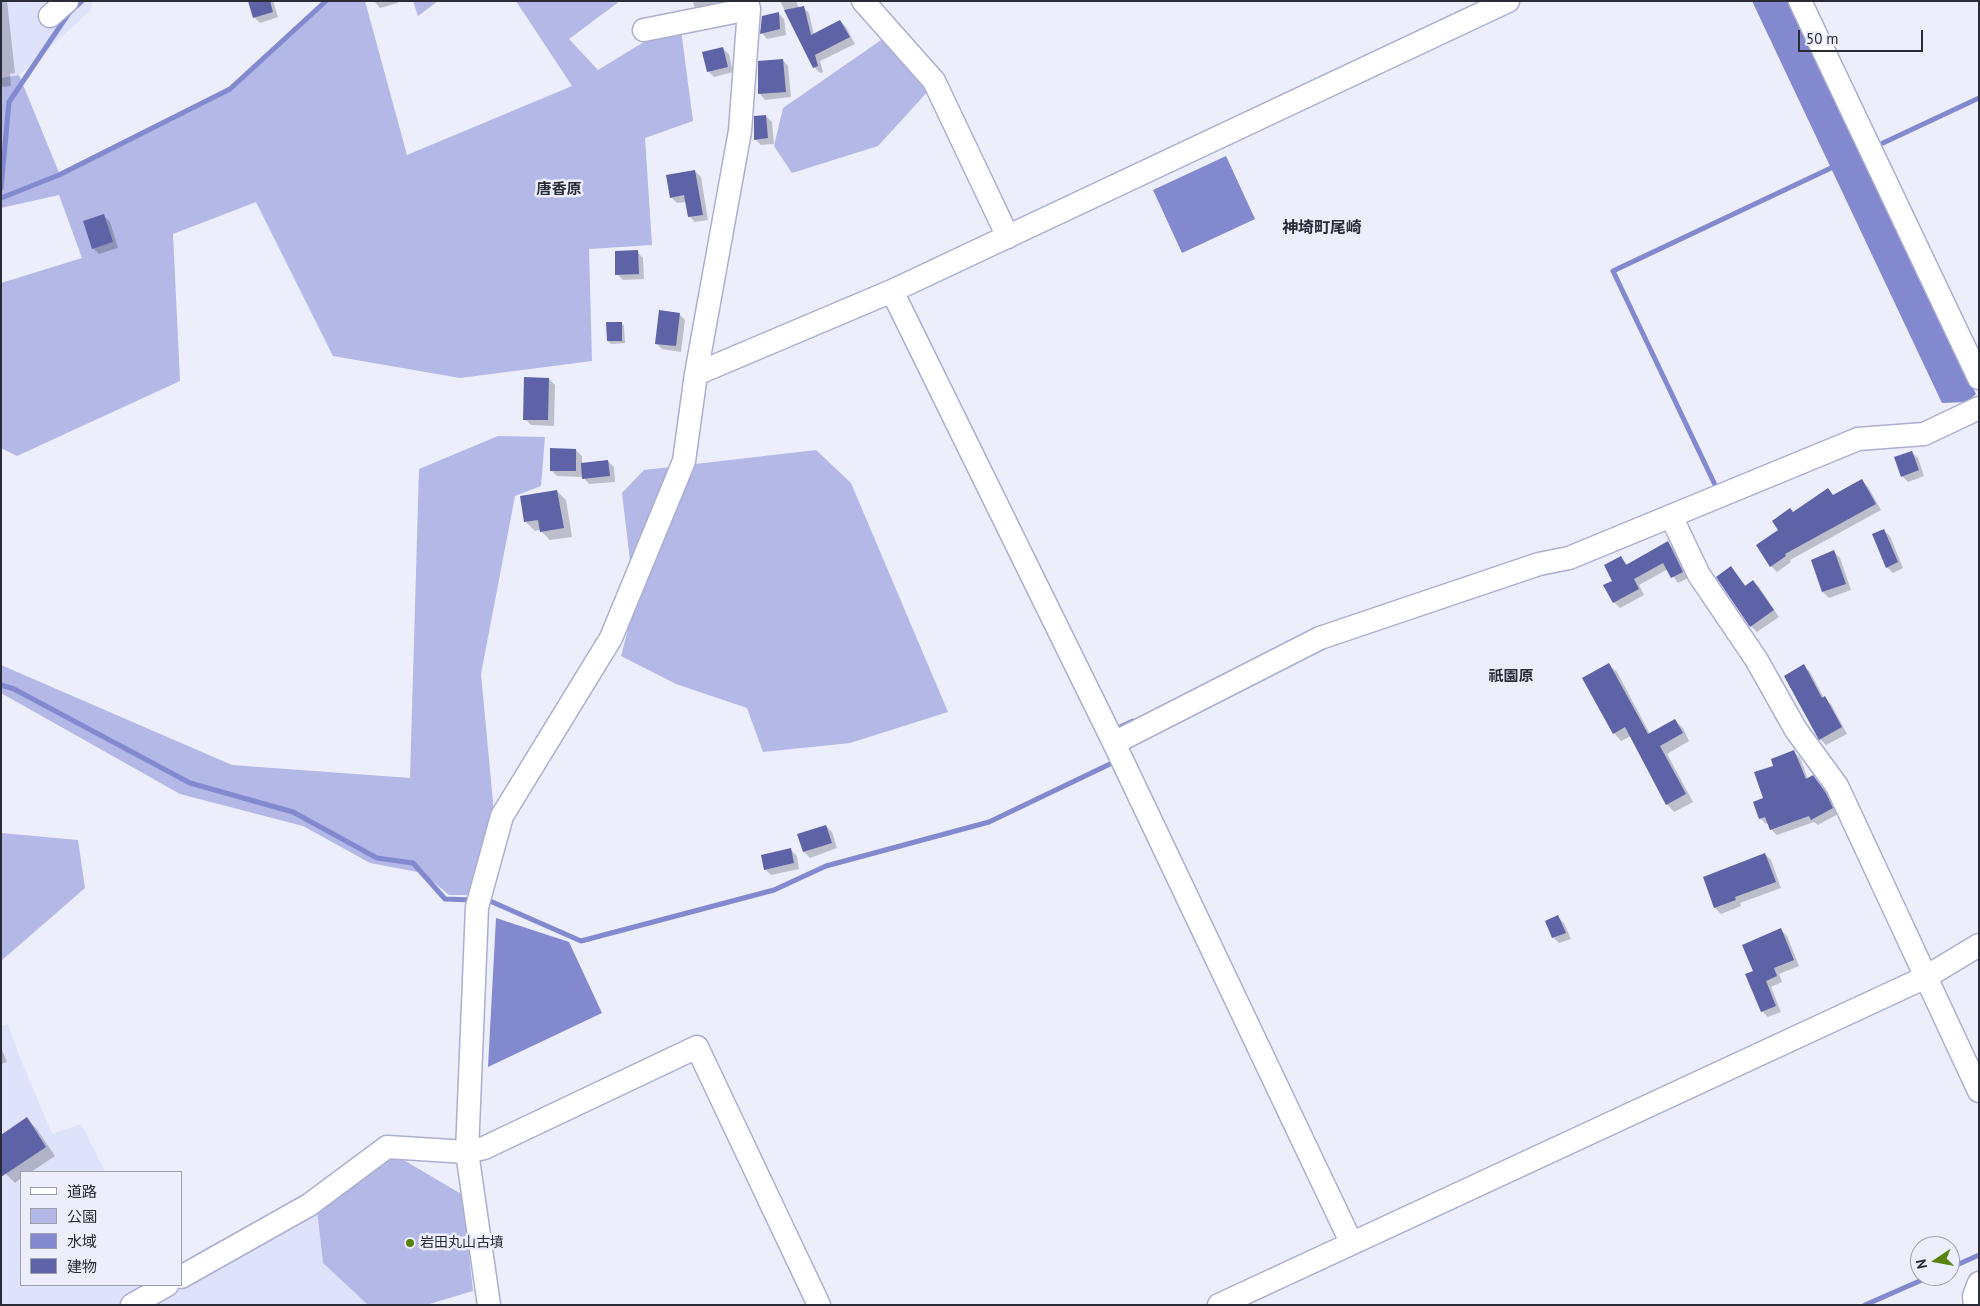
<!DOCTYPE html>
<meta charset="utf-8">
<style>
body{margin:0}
#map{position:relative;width:1980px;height:1306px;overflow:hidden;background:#eceefc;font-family:"PT Sans","Noto Sans JP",sans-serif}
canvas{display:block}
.frame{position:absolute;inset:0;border:2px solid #292b37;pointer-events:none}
.legend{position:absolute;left:20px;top:1171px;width:162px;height:115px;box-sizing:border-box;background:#eceefc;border:1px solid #9ea0ad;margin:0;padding:6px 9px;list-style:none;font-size:15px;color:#292b37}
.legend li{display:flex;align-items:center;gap:10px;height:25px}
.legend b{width:25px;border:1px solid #9ea0ad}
.north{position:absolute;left:1910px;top:1236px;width:50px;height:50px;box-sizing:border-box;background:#eceefc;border:1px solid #9ea0ad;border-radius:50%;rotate:258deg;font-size:14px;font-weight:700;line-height:20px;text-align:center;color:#292b37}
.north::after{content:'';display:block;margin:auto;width:18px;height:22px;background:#58830e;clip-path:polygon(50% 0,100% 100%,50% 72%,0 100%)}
.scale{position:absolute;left:1798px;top:30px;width:125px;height:22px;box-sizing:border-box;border:2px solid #292b37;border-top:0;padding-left:6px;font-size:15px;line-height:18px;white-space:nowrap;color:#292b37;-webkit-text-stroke:4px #eceefc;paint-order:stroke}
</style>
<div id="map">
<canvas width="1980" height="1306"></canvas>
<div class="frame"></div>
<ul class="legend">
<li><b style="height:6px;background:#fff"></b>道路</li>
<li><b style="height:14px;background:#b3b8e6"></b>公園</li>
<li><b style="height:14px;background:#8389cf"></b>水域</li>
<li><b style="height:14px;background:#5e62a6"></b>建物</li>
</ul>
<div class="north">N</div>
<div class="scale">50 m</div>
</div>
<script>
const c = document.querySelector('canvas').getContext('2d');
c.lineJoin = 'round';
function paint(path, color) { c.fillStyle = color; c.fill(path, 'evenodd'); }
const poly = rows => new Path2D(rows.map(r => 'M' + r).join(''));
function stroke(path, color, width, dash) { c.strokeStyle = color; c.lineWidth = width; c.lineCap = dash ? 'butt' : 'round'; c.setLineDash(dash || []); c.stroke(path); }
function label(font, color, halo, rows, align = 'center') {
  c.font = font + ' "PT Sans","Noto Sans JP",sans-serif'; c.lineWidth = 5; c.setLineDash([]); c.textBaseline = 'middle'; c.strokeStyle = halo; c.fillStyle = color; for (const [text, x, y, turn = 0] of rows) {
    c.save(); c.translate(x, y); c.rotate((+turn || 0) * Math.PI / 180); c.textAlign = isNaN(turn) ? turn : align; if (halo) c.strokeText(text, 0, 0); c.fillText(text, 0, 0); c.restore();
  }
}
paint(poly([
 [1,1,93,1,90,11,19,75,1,78],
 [8,1024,19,1055,52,1134,81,1124,105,1172,21,1172,21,1285,159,1285,317,1210,323,1263,368,1305,1,1305,1,1026]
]), '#dee2fa');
paint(poly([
 [326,1,365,1,407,155,572,86,516,1,620,1,569,39,598,70,652,37,681,30,693,121,645,138,652,245,589,249,592,361,460,378,333,356,256,202,173,234,180,381,17,456,1,448,1,283,82,258,59,195,1,208,1,78,19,75,60,175,230,89],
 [413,1,438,1,418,16],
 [887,36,931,88,878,146,792,173,774,146,783,108],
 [498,436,545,437,541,486,515,496,481,674,494,813,470,895,449,895,423,873,370,863,303,826,180,794,1,693,1,665,232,765,410,778,419,469],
 [816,450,851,483,948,712,850,743,763,752,747,708,676,684,621,656,635,603,622,493,644,470],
 [1,833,78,840,85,888,1,961],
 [390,1152,463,1195,473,1291,426,1305,368,1305,323,1263,317,1210]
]), '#b3b8e6');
paint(poly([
 [1752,1,1790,1,1976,394,1967,402,1942,403],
 [1226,156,1255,219,1182,253,1153,190],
 [496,918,569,942,602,1013,488,1067]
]), '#8389cf');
paint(poly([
 [1,1,7,1,15,73,10,74,11,86,1,87],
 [249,1,273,1,278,17,260,23,254,17],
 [398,1,398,3,380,8,374,1],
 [693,1,721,1,723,10,702,14,694,6],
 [780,1,796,1,799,8,803,7,809,13,814,35,840,21,846,27,855,44,820,61,823,72,820,73,814,67],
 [778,13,784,19,786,35,767,39,762,33],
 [723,49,729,54,733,72,714,77,708,71],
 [783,60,788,66,791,97,765,100,760,94],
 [766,116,772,122,774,144,761,145,755,139],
 [695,171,701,177,708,220,695,222,689,216,687,202,677,203,671,197],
 [104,216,110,222,118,248,99,254,93,248],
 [637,252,643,258,644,279,623,280,617,274],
 [679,314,685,320,681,352,662,349,656,343],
 [621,323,624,326,625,343,611,344,608,341],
 [549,379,555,385,554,426,531,425,525,419],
 [576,450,582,456,582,464,608,461,614,467,615,482,589,484,583,477,557,476,551,470],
 [1912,452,1918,458,1924,476,1908,482,1902,476],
 [1862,481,1868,487,1881,510,1790,560,1791,562,1777,572,1771,566,1793,513,1828,490,1834,496],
 [557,491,566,500,572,537,550,540,540,530,535,531,525,521],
 [1884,531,1890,536,1903,568,1893,573,1887,567],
 [1668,543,1674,549,1688,578,1678,583,1668,569,1639,585,1644,595,1620,608,1614,602,1614,581,1621,558,1628,565],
 [1834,552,1840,558,1851,590,1829,598,1823,592,1813,561],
 [1731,568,1746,586,1753,582,1759,587,1779,617,1757,632,1751,626],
 [1609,665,1617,672,1650,734,1675,721,1683,728,1689,741,1667,754,1693,802,1674,812,1667,804,1631,736,1621,741,1614,733],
 [1804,666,1810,672,1824,698,1831,704,1847,734,1826,745,1820,739],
 [1794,752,1800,758,1808,779,1813,777,1819,783,1831,800,1838,814,1818,825,1814,822,1777,835,1771,829,1768,823,1766,824,1760,818,1775,766],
 [826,826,832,832,837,848,810,858,804,852,798,835],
 [791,850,797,856,799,869,771,875,765,869],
 [1765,854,1771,860,1781,888,1740,903,1741,906,1721,914,1715,908,1705,878],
 [1558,917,1564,923,1571,939,1559,943,1553,937,1547,921],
 [1781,930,1787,936,1799,966,1779,974,1782,982,1771,987,1781,1012,1768,1017,1762,1011,1755,971],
 [1,1048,7,1062,1,1064],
 [27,1119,36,1128,55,1156,31,1172,21,1172,21,1178,15,1183,6,1174]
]), '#0003');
stroke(poly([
 [1883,143,1979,98],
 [1,188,9,102,69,13,82,1],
 [1,198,59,175,230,89,326,1],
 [1714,490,1717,489,1613,271,1831,168],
 [1,685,14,689,190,783,293,812,377,858,413,863,445,899,472,900],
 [1114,730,1133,721],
 [485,901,490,901,581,941,774,890,826,866,989,822,1110,764],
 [1950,1268,1979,1255],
 [1865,1305,1931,1276]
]), '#8389cf', 5);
paint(poly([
 [248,1,270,1,273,12,253,18],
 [804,6,811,35,840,20,850,37,815,55,818,66,813,68,784,10],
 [779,12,780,29,760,34,762,16],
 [723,47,728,67,707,72,702,52],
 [783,59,786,92,758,94,758,61],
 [766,115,768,138,754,140,754,116],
 [695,170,703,215,688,217,684,195,670,198,666,175],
 [104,214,113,242,92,249,83,221],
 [638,250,639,274,615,275,615,251],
 [659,310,680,313,676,346,655,344],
 [606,322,622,322,622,341,607,341],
 [524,377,549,378,548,420,523,420],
 [550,448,576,449,576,471,550,471],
 [1912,451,1919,470,1901,477,1894,457],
 [608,460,610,476,582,479,581,463],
 [1862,479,1876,504,1785,554,1786,556,1770,567,1756,545,1778,530,1772,521,1790,508,1793,512,1828,488,1833,495],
 [557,490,564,528,540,532,538,520,524,522,520,496],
 [1884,529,1898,562,1886,568,1872,534],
 [1668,541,1683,572,1671,578,1663,563,1634,579,1639,589,1613,603,1603,585,1612,581,1604,565,1621,556,1626,565],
 [1834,550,1846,584,1822,592,1811,560],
 [1731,566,1745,586,1753,580,1774,610,1750,627,1716,577],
 [1609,663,1648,734,1675,719,1683,733,1660,746,1686,794,1666,805,1625,727,1613,734,1582,678],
 [1804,664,1822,698,1825,696,1842,727,1819,740,1784,676],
 [1794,750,1806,779,1813,775,1826,793,1833,808,1811,820,1809,816,1770,830,1765,817,1759,819,1753,802,1763,798,1754,772,1773,766,1771,759],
 [826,825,832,843,803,852,797,834],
 [791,848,794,863,764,870,761,855],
 [1765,853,1776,882,1735,897,1736,900,1714,908,1703,877],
 [1558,915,1566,933,1552,938,1545,921],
 [1781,928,1794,960,1774,968,1777,976,1766,981,1776,1006,1761,1012,1745,974,1753,971,1742,945],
 [27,1117,46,1147,1,1177,1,1135]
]), '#5e62a6');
const minor = poly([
 [863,1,934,81,1008,237],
 [1800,1,1979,378],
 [50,16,67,1],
 [644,30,749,9],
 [892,291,1114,743,1351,1242],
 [696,374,892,291,1508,1],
 [1671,516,1699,575,1756,659,1796,730,1837,786,1979,1091],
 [1114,743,1320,638,1539,564,1569,558,1858,439,1924,434,1979,408],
 [181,1277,309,1205,387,1147,467,1152,484,1148,697,1047,819,1305],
 [132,1305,167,1285],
 [489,1305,467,1152,477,907,502,816,611,638,684,461,696,374,740,131,749,9,747,1],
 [1219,1305,1926,977,1979,945],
 [1975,1305,1974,1296,1979,1283]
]);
stroke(minor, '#abafcf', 25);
stroke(minor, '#fff', 22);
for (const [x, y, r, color] of [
 [410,1243,5,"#58830e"]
]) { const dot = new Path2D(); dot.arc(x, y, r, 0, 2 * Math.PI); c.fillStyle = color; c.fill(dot); stroke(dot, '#eceefc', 2); }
label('14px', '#292b37', '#eceefc', [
 ["岩田丸山古墳",420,1243]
], 'left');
label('bold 15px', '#292b37', '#eceefc', [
 ["唐香原",559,190],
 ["祇園原",1511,677]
]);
label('bold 16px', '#292b37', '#eceefc', [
 ["神埼町尾崎",1322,228]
]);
</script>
